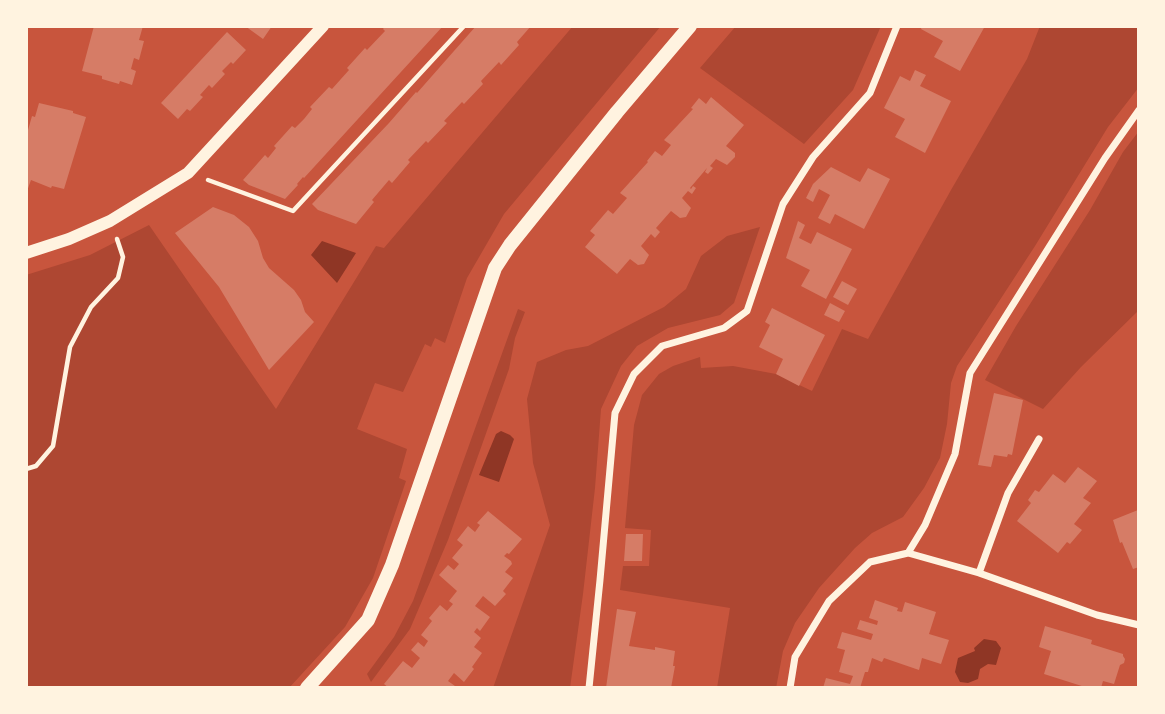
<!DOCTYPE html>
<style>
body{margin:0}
#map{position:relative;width:1165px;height:714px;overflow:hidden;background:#c8553d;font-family:Georgia,serif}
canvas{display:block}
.frame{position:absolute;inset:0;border:28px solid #fff3e0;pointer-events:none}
</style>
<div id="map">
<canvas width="1165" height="714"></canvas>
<div class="frame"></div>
</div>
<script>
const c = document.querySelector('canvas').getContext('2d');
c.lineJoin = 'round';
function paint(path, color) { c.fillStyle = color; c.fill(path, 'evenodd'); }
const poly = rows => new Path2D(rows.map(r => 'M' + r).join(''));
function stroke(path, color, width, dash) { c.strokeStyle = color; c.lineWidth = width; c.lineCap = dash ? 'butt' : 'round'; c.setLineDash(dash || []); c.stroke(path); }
paint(poly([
 [573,26,661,26,504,214,467,278,445,343,435,338,431,347,425,344,403,392,375,383,357,429,407,449,399,478,406,481,373,578,345,627,289,688,26,688,26,275,90,255,149,225,276,409,376,246,384,248],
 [736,26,881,26,853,90,804,144,700,68],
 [1040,26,1139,26,1139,87,1108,127,1035,246,957,366,951,383,947,424,940,458,924,488,903,517,872,533,855,548,819,588,795,623,783,651,776,688,717,688,730,608,620,590,623,566,649,566,651,530,625,528,634,425,642,395,659,374,673,366,700,357,701,368,733,366,776,374,812,391,842,329,868,339,951,190,1027,59],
 [1139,131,1139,310,1081,367,1043,409,985,380,1016,326,1090,210,1123,152],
 [760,227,734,303,720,315,668,328,637,346,621,366,601,409,595,488,583,594,570,688,493,688,550,525,533,463,527,399,537,362,566,350,588,346,664,307,686,289,701,256,727,236],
 [518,309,525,312,515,338,509,369,448,540,410,629,371,682,367,674,394,637,413,601]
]), '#ae4732');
paint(poly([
 [322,241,356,253,337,283,311,255],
 [501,431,510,435,514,439,499,482,479,475,496,434],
 [984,639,996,641,1001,648,996,665,988,664,980,669,978,679,968,683,960,682,955,672,958,658,975,651,974,648]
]), '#8f3625');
paint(poly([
 [94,26,143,26,139,40,144,41,139,60,134,58,131,69,136,71,132,85,120,81,119,84,102,79,102,76,82,71],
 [245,26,272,26,263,39],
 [385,26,443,26,304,178,303,177,297,184,298,185,285,199,249,185,243,180,265,155,268,158,276,148,274,146,292,126,295,128,304,119,312,109,310,107,329,87,332,89,349,70,347,68,365,48,367,50,385,31,383,29],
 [476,26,531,26,517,42,519,45,501,65,499,62,481,81,483,84,464,104,462,102,444,121,447,123,428,143,426,141,408,160,410,162,392,183,389,180,372,200,374,202,356,224,318,210,312,204,389,123,416,92,417,93],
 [922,26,985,26,960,71,934,57,943,41,921,29],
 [227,32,246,50,233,64,231,62,222,71,225,74,212,88,209,85,200,95,203,97,190,111,187,109,178,119,161,103],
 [915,70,926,75,920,86,951,101,925,153,895,137,905,119,884,108,900,76,910,81],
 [711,97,744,125,726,146,735,153,735,157,727,165,716,159,710,166,713,168,708,174,705,172,707,168,690,188,691,189,693,186,696,188,692,194,688,191,682,198,691,208,686,217,680,218,671,211,656,228,660,232,655,238,651,234,641,246,649,255,644,264,638,265,630,259,617,274,585,247,595,235,590,231,608,210,613,214,627,198,620,193,648,162,647,161,655,151,662,156,667,150,671,145,664,140,693,109,691,108,699,98,706,104],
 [39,103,73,111,73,113,86,117,64,189,52,186,51,188,31,180,26,194,26,137,32,116,35,117],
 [831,167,860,182,868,168,890,179,864,229,835,214,830,224,818,218,830,195,819,189,813,202,806,198,813,184],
 [213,207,234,215,249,227,258,241,263,258,269,268,294,290,301,300,305,312,314,322,269,370,219,287,175,233],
 [798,221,805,225,799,238,811,244,817,232,852,249,826,299,801,286,810,270,786,258],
 [842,281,857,289,848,305,833,297],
 [830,303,845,311,839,322,824,315],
 [772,308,825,335,799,386,776,374,783,359,759,347,770,325,765,322],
 [994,393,1023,400,1012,455,1008,454,1007,457,994,455,991,467,978,465],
 [1078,467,1097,481,1083,498,1091,503,1074,524,1082,530,1070,544,1067,542,1058,553,1017,521,1031,503,1028,500,1035,490,1039,492,1053,474,1065,483],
 [1138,510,1139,567,1133,569,1122,542,1120,543,1113,520],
 [488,511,522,539,509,554,507,553,504,556,511,561,512,564,505,572,513,578,503,591,506,594,495,606,483,596,475,606,490,617,480,631,477,628,474,632,481,638,474,647,482,653,472,667,474,669,464,682,454,673,448,681,455,686,454,688,389,688,384,684,403,661,412,668,420,658,411,650,418,642,424,647,428,641,421,635,432,621,429,618,440,605,447,611,453,604,449,601,457,591,439,575,448,565,454,570,459,564,452,558,463,545,457,540,468,526,475,532,480,525,477,523],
 [626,534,643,534,642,561,624,561],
 [875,600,898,608,897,611,902,612,905,602,936,612,929,634,949,640,941,664,922,658,919,670,884,658,882,662,872,658,868,672,865,672,860,688,823,688,826,678,850,684,853,676,839,672,845,650,837,648,842,632,871,640,873,634,857,629,860,620,877,625,878,621,869,618],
 [617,609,636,612,629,646,655,650,655,647,675,651,673,666,675,666,671,688,606,688],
 [1045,626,1092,640,1091,644,1123,654,1123,656,1125,659,1124,663,1120,665,1114,684,1103,681,1101,688,1088,688,1044,674,1051,651,1039,647]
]), '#d67c66');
stroke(poly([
 [208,180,293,211,464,26],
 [26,469,36,466,53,446,70,347,91,307,118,278,123,257,117,239]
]), '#fff3e0', 4.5);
stroke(poly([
 [908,553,925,525,955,454,970,373,1105,158,1139,110],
 [979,573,1008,493,1039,439],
 [589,688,600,580,615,413,634,374,662,346,724,328,747,311,783,204,813,157,870,93,897,26],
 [790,688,795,657,829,601,870,562,908,553,979,573,1097,615,1139,625]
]), '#fff3e0', 7);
stroke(poly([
 [26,253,69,239,110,221,188,173,323,26]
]), '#fff3e0', 12);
stroke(poly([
 [307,688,368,620,392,565,495,268,510,245,617,112,690,26]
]), '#fff3e0', 14);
</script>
